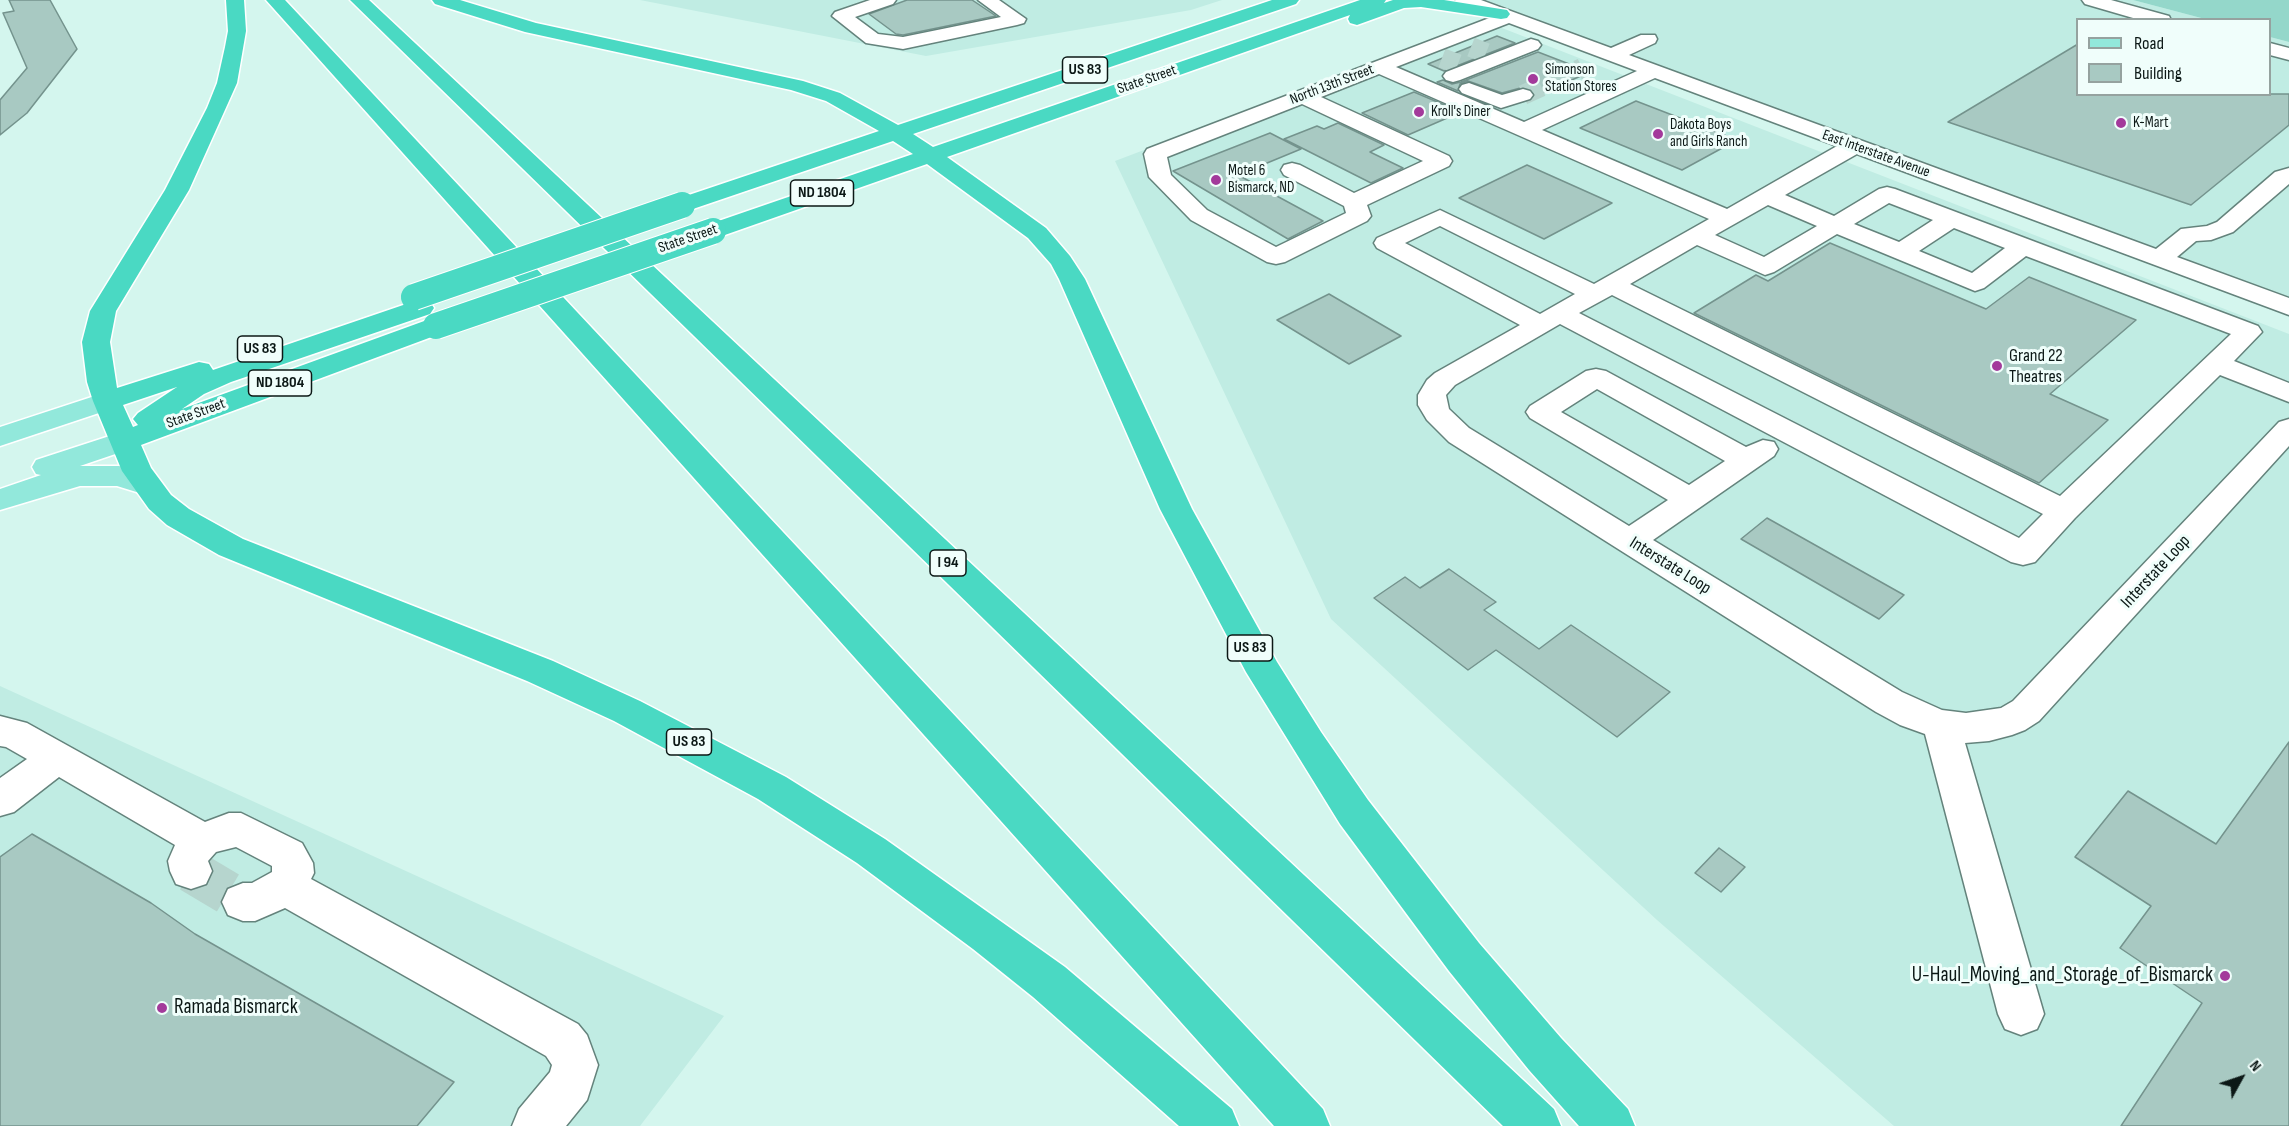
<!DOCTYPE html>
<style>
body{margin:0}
#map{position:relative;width:2289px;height:1126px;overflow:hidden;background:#d4f6ee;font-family:"Sofia Sans Condensed",sans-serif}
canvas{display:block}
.legend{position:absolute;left:2076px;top:18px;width:195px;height:78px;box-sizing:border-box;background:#f0fefb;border:2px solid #95a29f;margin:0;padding:8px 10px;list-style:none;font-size:18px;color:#0c1816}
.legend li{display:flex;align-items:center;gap:12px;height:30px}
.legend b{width:30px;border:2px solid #95a29f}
.north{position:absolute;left:2211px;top:1048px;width:60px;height:60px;-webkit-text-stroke:4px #f0fefb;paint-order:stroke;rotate:50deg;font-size:16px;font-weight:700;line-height:24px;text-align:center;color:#0c1816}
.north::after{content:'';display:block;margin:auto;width:21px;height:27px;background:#0c1816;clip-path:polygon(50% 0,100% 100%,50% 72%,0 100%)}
</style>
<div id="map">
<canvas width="2289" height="1126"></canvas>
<ul class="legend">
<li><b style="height:8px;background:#92e8db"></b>Road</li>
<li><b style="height:16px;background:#a8c9c2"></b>Building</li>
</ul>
<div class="north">N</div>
</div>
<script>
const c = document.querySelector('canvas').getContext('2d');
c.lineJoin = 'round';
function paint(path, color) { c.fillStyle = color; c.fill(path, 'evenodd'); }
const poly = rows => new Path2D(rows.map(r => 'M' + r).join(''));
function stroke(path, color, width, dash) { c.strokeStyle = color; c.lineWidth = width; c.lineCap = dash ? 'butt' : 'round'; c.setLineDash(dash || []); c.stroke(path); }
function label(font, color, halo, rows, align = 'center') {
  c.font = font + ' "Sofia Sans Condensed",sans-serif'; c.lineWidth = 6; c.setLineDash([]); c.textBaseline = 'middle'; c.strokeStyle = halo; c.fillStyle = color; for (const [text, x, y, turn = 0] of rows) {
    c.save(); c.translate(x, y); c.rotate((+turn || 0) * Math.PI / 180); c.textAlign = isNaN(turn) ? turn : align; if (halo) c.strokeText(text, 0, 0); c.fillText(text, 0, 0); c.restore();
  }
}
paint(poly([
 [640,0,1222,0,1191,10,926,56],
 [1480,0,2133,0,2205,19,2078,20,2078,94,2270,94,2270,37,2289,42,2289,300],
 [1484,21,2289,334,2289,1126,1894,1126,1657,920,1331,619,1115,161],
 [0,686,724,1016,640,1126,0,1126]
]), '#c0ece3');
paint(poly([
 [2133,0,2289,0,2289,42,2270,37,2270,20,2205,19]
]), '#94d7ca');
const building = poly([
 [9,0,50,0,77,49,27,113,0,135,0,100,27,68,3,13,14,11,9,0],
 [907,0,972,0,996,16,903,35,896,34,869,14,907,0],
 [1497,36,1515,43,1444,71,1428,64,1497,36],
 [2078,44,2078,94,2289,94,2289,125,2191,205,1948,122,2078,44],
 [1538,52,1590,72,1535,96,1532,90,1524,87,1502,93,1468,81,1460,84,1458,91,1437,82,1443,80,1452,84,1461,82,1538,52],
 [1414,92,1461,112,1408,135,1362,113,1414,92],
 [1636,101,1737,140,1682,170,1580,128,1636,101],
 [1338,123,1384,145,1370,152,1403,168,1371,183,1284,139,1317,126,1324,129,1338,123],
 [1270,133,1301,149,1238,175,1323,221,1288,239,1173,171,1270,133],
 [1527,165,1612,203,1544,239,1459,198,1527,165],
 [1830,243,1986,309,2029,277,2136,320,2050,394,2108,420,2039,483,1694,313,1756,275,1768,281,1830,243],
 [1329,294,1401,336,1349,364,1277,320,1329,294],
 [1767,518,1904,595,1879,619,1741,539,1767,518],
 [1449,569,1496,602,1484,610,1539,649,1571,625,1670,692,1617,737,1496,650,1468,670,1374,598,1405,577,1420,588,1449,569],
 [2289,742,2289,1126,2121,1126,2202,1003,2120,948,2151,906,2075,857,2128,791,2216,844,2289,742],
 [32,834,151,903,195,934,454,1082,417,1126,0,1126,0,857,32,834],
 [1719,848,1745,867,1721,892,1695,873,1719,848]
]);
paint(building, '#a8c9c2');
stroke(building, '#74938d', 1.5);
stroke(poly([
 [1471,47,1486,53],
 [1442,58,1458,64],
 [1523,95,1582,68]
]), '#b6d5ce', 20, [20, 10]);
stroke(poly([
 [191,871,243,902]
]), '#b6d5ce', 43, [43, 21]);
const minor = poly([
 [870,0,896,0,893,4,855,17,878,34,903,37,1001,17,978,0,999,0,1026,19,1024,23,1017,25,903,49,866,43,832,16,835,12,870,0],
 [1455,0,1481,0,1611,48,1641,35,1655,35,1657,39,1655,43,1629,55,2156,249,2181,229,2207,226,2217,222,2275,172,2289,168,2289,184,2233,232,2211,240,2196,241,2177,257,2289,298,2289,315,1857,154,1785,195,1834,216,1879,189,1887,187,1895,189,2258,326,2262,332,2234,361,2289,383,2289,402,2220,375,2075,518,2035,562,2023,565,2011,562,1560,324,1455,385,1446,395,1449,409,1469,428,1629,526,1668,500,1530,418,1526,412,1530,406,1586,371,1596,369,1606,371,1746,447,1763,440,1774,442,1778,449,1774,456,1653,540,1902,692,1942,710,1966,713,2001,708,2013,701,2279,422,2289,419,2289,446,2039,721,2025,730,2012,735,1989,741,1965,743,2044,1014,2037,1029,2021,1035,2005,1029,1998,1014,1925,734,1900,725,1876,712,1449,442,1427,420,1418,405,1418,395,1427,380,1435,373,1520,325,1377,248,1374,243,1377,238,1440,210,1594,284,1709,219,1379,74,1321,97,1449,156,1452,161,1449,166,1367,205,1371,216,1367,221,1285,262,1276,264,1267,262,1191,220,1149,177,1144,154,1147,149,1492,17,1458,4,1455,0],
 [1509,23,1637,71,1524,122,1396,67,1509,23],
 [1655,78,1837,146,1727,209,1542,130,1655,78],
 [1302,104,1423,161,1354,193,1300,165,1292,163,1284,165,1281,170,1284,175,1344,206,1346,213,1276,247,1207,210,1171,175,1167,157,1302,104],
 [1889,203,1933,220,1899,242,1854,224,1889,203],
 [1768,205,1817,226,1764,257,1715,235,1768,205],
 [1440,226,1575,294,1540,314,1405,243,1440,226],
 [1954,228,2005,248,1972,273,1919,251,1954,228],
 [1837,234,1975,291,1984,288,2026,256,2231,334,2060,496,1630,284,1697,245,1765,275,1774,272,1837,234],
 [1612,295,2043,514,2019,538,1579,313,1612,295],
 [1597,389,1725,461,1689,485,1561,412,1597,389],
 [2082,0,2111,0,2169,16,2171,20,2140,20,2085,4,2082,0],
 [1531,39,1538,41,1541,45,1538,49,1460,80,1453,82,1446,80,1443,76,1446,72,1531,39],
 [2270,43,2289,48,2289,60,2270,55,2270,43],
 [1469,83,1502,95,1523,89,1530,91,1533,95,1530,99,1501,108,1462,93,1459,89,1462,85,1469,83],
 [0,716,27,723,205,822,229,813,241,813,302,843,313,863,314,873,311,879,578,1024,587,1035,598,1065,587,1100,566,1126,512,1126,519,1109,550,1072,552,1065,546,1056,285,908,255,921,243,921,228,915,222,902,228,889,243,883,252,883,272,872,272,866,236,847,216,852,208,861,212,871,206,884,191,889,176,884,170,871,168,861,175,845,59,777,14,812,0,816,0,778,27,759,6,747,0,746,0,716]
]);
const major = poly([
 [107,392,117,395,121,401,117,407,0,446,0,427,107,392],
 [125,431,136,433,140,440,136,447,80,466,119,466,157,478,161,485,157,492,146,495,117,486,80,486,0,510,0,489,41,475,36,474,32,467,36,460,125,431]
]);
const highway = poly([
 [226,0,244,0,246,31,237,83,189,190,116,311,110,342,117,388,199,362,209,364,213,370,412,302,421,300,430,302,434,308,430,314,231,382,204,394,182,409,427,320,436,318,445,320,449,326,445,332,141,445,151,468,171,495,189,509,243,539,553,661,640,701,786,777,885,839,1065,967,1232,1109,1239,1126,1179,1126,1033,997,973,949,857,863,758,799,614,721,527,681,219,555,167,525,149,509,122,471,93,401,87,382,82,342,90,311,165,190,207,108,217,83,225,47,228,31,226,0],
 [177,387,138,413,133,419,138,425,133,427,123,405,177,387],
 [266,0,285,0,1323,1109,1330,1126,1274,1126,266,0],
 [350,0,369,0,1554,1109,1561,1126,1503,1126,350,0],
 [432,0,460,0,536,23,803,81,840,93,898,125,1272,0,1299,0,1296,4,913,134,933,147,1360,0,1386,0,1384,3,1393,0,1444,0,1507,10,1510,14,1507,18,1501,19,1421,7,1404,8,1357,25,1350,23,1348,19,1350,15,947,157,1046,228,1070,256,1085,279,1192,509,1277,662,1321,732,1368,800,1479,943,1561,1038,1628,1109,1635,1126,1579,1126,1529,1070,1449,971,1340,824,1246,672,1160,509,1059,279,1051,264,1028,238,927,164,722,236,713,238,704,236,701,231,704,226,913,154,893,141,690,210,682,212,674,210,670,205,674,200,879,131,826,101,791,90,525,32,435,4,432,0]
]);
stroke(minor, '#64837c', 3);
stroke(major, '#fff', 3);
stroke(highway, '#fff', 3);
paint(minor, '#fff');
paint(major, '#92e8db');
paint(highway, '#4ad9c3');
const highwayBridge = poly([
 [414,297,682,205],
 [436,326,713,231]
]);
stroke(highwayBridge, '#fff', 28, []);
stroke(highwayBridge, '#4ad9c3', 26);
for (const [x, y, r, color] of [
 [1533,79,6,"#a33a9b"],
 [1419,112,6,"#a33a9b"],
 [2121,123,6,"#a33a9b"],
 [1658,134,6,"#a33a9b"],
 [1216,180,6,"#a33a9b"],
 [1997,366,6,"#a33a9b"],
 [2225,976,6,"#a33a9b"],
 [162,1008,6,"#a33a9b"]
]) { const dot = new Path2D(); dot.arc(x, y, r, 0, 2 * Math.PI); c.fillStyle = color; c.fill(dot); stroke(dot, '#f0fefb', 2); }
label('15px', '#0c1816', '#f0fefb', [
 ["Simonson",1545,70],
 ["Station Stores",1545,87],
 ["Kroll's Diner",1431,112],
 ["K-Mart",2133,123],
 ["Dakota Boys",1670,125],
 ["and Girls Ranch",1670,142],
 ["Motel 6",1228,171],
 ["Bismarck, ND",1228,188]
], 'left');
label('15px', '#0c1816', '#f0fefb', [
 ["State Street",1147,80,-19],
 ["North 13th Street",1332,85,-21],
 ["East Interstate Avenue",1876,154,20],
 ["State Street",688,239,-19],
 ["State Street",196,414,-20]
]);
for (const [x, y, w] of [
 [1085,70,45],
 [822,193,63],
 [260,349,45],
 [280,383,63],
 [948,563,36],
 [1250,648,45],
 [689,742,45]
]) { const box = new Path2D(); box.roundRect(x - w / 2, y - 13, w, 26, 4.5); c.fillStyle = '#f0fefb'; c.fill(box); stroke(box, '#0c1816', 1.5); }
label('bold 16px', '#0c1816', null, [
 ["US 83",1085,70],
 ["ND 1804",822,193],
 ["US 83",260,349],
 ["ND 1804",280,383],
 ["I 94",948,563],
 ["US 83",1250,648],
 ["US 83",689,742]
]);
label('18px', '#0c1816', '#f0fefb', [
 ["Grand 22",2009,356],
 ["Theatres",2009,377]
], 'left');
label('18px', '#0c1816', '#f0fefb', [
 ["Interstate Loop",1670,566,32],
 ["Interstate Loop",2156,572,-47]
]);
label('21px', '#0c1816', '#f0fefb', [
 ["U-Haul_Moving_and_Storage_of_Bismarck",2213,976],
 ["Ramada Bismarck",174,1008,"left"]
], 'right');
</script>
